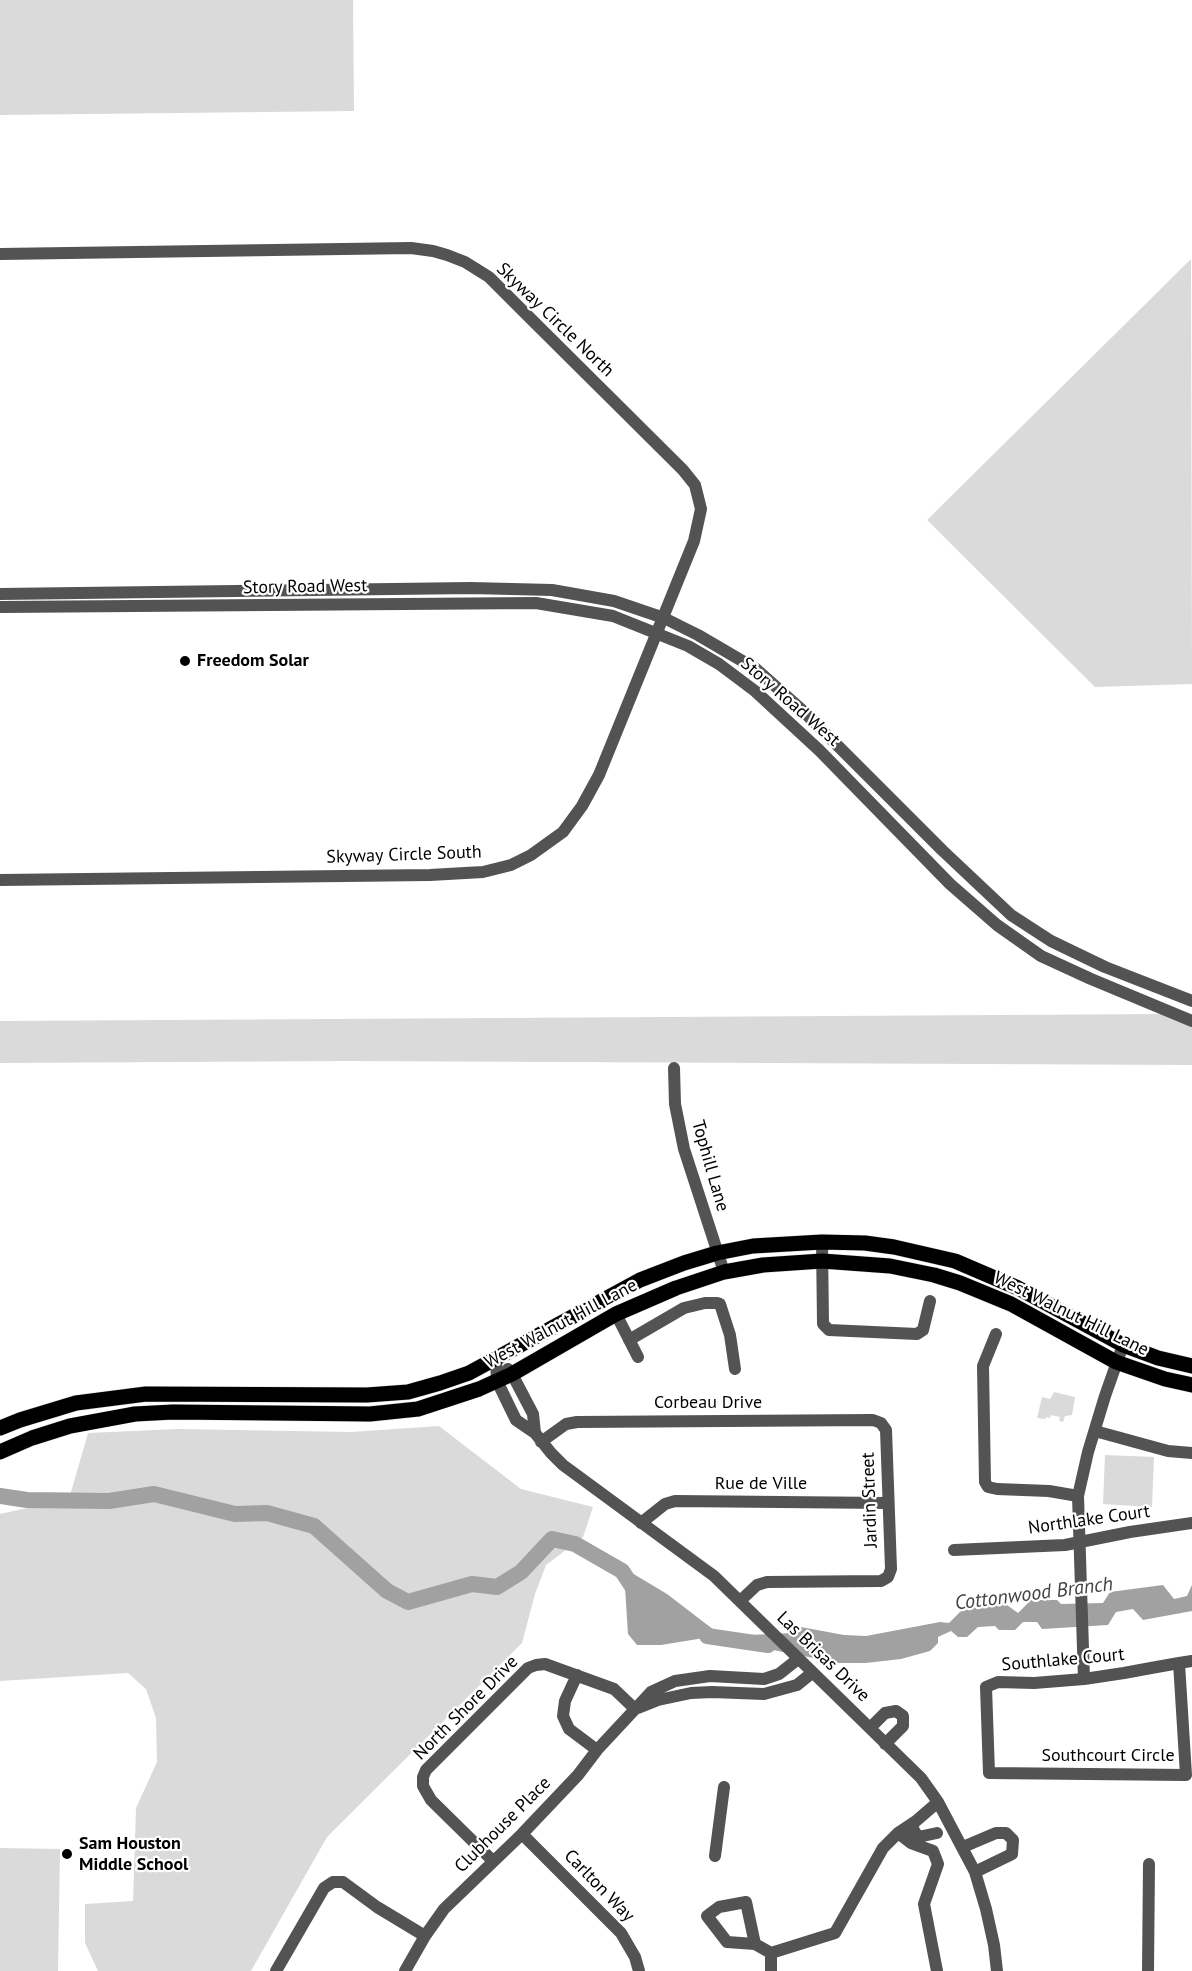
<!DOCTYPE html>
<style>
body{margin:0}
canvas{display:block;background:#fff}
</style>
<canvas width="1192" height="1971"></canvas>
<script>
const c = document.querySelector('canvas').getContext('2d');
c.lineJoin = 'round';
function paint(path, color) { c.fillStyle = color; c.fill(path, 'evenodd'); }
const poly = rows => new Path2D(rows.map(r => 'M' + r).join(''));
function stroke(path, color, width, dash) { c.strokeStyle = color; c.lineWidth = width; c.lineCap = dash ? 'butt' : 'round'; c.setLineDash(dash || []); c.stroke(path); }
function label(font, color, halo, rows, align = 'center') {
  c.font = font + ' "PT Sans",sans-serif'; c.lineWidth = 4.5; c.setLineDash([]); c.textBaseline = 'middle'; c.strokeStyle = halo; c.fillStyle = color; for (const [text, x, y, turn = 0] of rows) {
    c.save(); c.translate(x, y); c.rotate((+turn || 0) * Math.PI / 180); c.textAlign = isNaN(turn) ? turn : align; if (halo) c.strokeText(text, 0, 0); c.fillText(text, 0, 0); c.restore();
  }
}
paint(poly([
 [0,0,353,0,354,111,0,115],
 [1191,259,1192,684,1095,687,927,520],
 [1166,1014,1192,1025,1192,1065,349,1061,0,1063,0,1021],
 [1054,1392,1075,1397,1072,1415,1065,1416,1063,1422,1059,1421,1060,1417,1051,1415,1050,1418,1046,1417,1046,1419,1037,1418,1042,1397,1050,1399],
 [439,1426,521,1489,593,1507,583,1537,546,1565,535,1594,522,1643,327,1837,251,1971,98,1971,85,1943,85,1904,133,1901,136,1808,157,1762,156,1718,146,1689,128,1673,0,1681,0,1514,69,1499,88,1433,178,1429,351,1432],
 [1105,1455,1154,1457,1152,1507,1103,1504],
 [0,1848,60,1849,58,1971,0,1971]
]), '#dadada');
paint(poly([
 [602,1555,667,1594,714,1630,750,1635,791,1633,801,1627,844,1635,866,1636,940,1622,949,1623,971,1601,986,1606,1000,1600,1018,1613,1031,1600,1057,1600,1061,1604,1103,1603,1110,1592,1163,1585,1174,1599,1187,1596,1192,1585,1192,1611,1143,1620,1133,1609,1116,1612,1108,1625,1042,1629,1037,1622,1023,1622,1015,1630,999,1630,995,1626,978,1627,967,1637,958,1637,951,1631,938,1637,938,1643,930,1651,901,1659,866,1663,839,1663,763,1648,739,1640,704,1638,661,1645,637,1645,628,1634,625,1587,640,1584,597,1564]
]), '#a1a1a1');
stroke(poly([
 [0,1496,27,1500,109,1501,154,1494,235,1514,267,1513,314,1526,387,1591,408,1602,472,1584,497,1587,521,1572,552,1539,575,1544,622,1571,643,1603],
 [707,1636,768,1645]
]), '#a1a1a1', 16);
const major = poly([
 [0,1428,20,1420,76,1403,146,1394,367,1395,408,1392,440,1383,469,1373,640,1280,684,1263,717,1253,753,1246,822,1242,865,1243,894,1247,955,1261,1018,1288,1123,1345,1158,1358,1192,1366],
 [0,1452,32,1438,70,1426,135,1414,173,1412,370,1414,418,1409,479,1389,512,1374,616,1314,676,1288,724,1272,763,1265,822,1261,890,1266,934,1275,960,1283,1011,1304,1116,1362,1165,1379,1192,1385]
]);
stroke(major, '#dbdbdb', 16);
stroke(poly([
 [0,254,411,248,433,251,447,255,465,262,489,277,523,311,683,470,695,485,701,509,694,541,599,775,582,806,563,832,531,855,511,865,483,872,430,875,0,880],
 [0,594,471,588,552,590,614,601,664,618,698,635,756,669,802,710,942,850,1011,915,1051,941,1105,967,1192,1001],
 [0,607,536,603,613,616,688,646,719,664,755,691,819,750,950,884,997,925,1041,956,1091,979,1192,1021],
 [674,1068,675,1104,684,1149,724,1272],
 [822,1242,823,1324,829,1330,917,1334,923,1330,930,1301],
 [616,1314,638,1357],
 [996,1334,983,1366,985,1482,988,1487,997,1489,1049,1491,1078,1496],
 [629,1340,684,1308,705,1303,717,1303,720,1304,730,1335,735,1369],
 [496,1359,497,1381,516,1420,535,1433,551,1453,563,1465,714,1576,921,1778,938,1802,975,1872,986,1909,994,1945,997,1971],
 [508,1369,512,1374,533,1414,535,1433],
 [1095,1431,1168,1451,1192,1453],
 [541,1442,566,1424,577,1422,873,1420,881,1423,886,1430,891,1569,888,1577,881,1581,767,1582,757,1585,740,1601],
 [641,1523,665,1504,675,1501,887,1503],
 [954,1550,1065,1545,1130,1532,1192,1523],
 [1179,1663,1186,1775,989,1773,986,1687,998,1682,1034,1683,1084,1679,1124,1673,1151,1668,1179,1663,1192,1661],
 [577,1675,565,1701,563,1716,569,1729,597,1750],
 [1084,1679,1078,1496,1088,1452,1105,1396,1123,1345],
 [638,1708,658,1700,691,1693,712,1692,764,1694,797,1685,812,1673],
 [870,1728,885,1713,896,1711,903,1716,903,1726,885,1744],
 [913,1823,913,1829,918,1837,937,1833],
 [898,1833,911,1843,933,1851,938,1864,924,1904,937,1971],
 [522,1834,621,1933,635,1957,639,1971],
 [963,1847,996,1833,1006,1833,1013,1840,1012,1854,975,1872],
 [715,1856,724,1787],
 [493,1861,431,1800,423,1786,423,1777,426,1770,528,1668,536,1665,545,1664,614,1689,635,1709],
 [746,1902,755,1944,727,1942,707,1916,719,1907,746,1902],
 [755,1944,771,1953,835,1933,883,1848,898,1833,916,1821,938,1802],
 [771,1953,771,1971],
 [276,1971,324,1888,333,1882,343,1882,377,1907,425,1936],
 [405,1971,425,1936,444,1909,522,1834,578,1775,597,1750,651,1692,675,1681,710,1676,764,1679,779,1674,798,1659],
 [1148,1971,1149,1864]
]), '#535353', 12);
stroke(major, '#000', 15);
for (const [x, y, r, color] of [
 [185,661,6,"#000"],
 [67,1854,6,"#000"]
]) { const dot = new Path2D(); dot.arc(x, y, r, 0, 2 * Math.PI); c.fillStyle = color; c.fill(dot); stroke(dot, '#fff', 2); }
label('18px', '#000', '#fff', [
 ["Skyway Circle North",555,320,44],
 ["Story Road West",305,587,-1],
 ["Story Road West",790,702,41],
 ["Skyway Circle South",404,855,-2],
 ["Tophill Lane",710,1166,74],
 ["West Walnut Hill Lane",1071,1314,26],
 ["West Walnut Hill Lane",561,1324,-28],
 ["Corbeau Drive",708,1403],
 ["Rue de Ville",761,1484],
 ["Jardin Street",870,1500,-92],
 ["Northlake Court",1089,1520,-8],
 ["Las Brisas Drive",823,1657,44],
 ["Southlake Court",1063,1660,-5],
 ["North Shore Drive",466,1708,-45],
 ["Southcourt Circle",1108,1756],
 ["Clubhouse Place",503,1825,-45],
 ["Carlton Way",599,1886,46]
]);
label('bold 18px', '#000', '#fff', [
 ["Freedom Solar",197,661],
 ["Sam Houston",79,1844],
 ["Middle School",79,1865]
], 'left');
label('italic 20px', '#424242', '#fff', [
 ["Cottonwood Branch",1034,1594,-7]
]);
</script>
